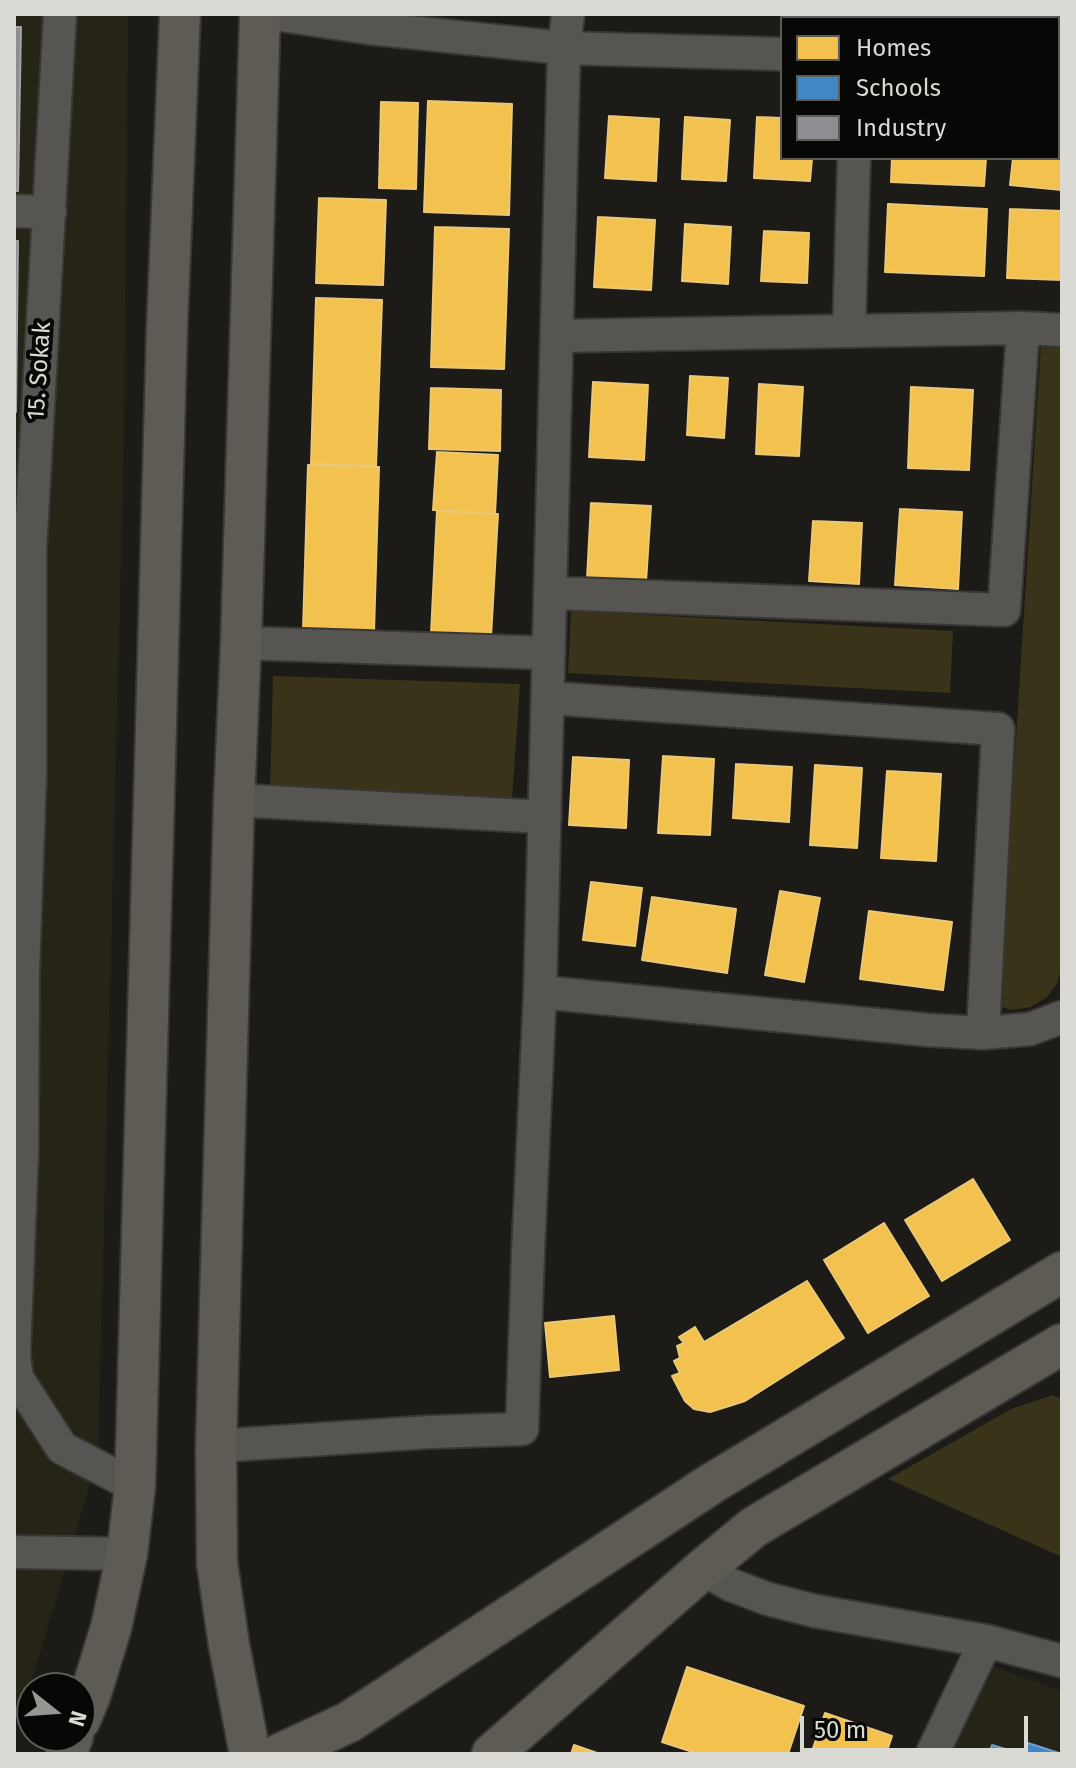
<!DOCTYPE html>
<style>
body{margin:0}
#map{position:relative;width:1076px;height:1768px;overflow:hidden;background:#1c1b17;font-family:"Fira Sans",sans-serif}
canvas{display:block}
.frame{position:absolute;inset:0;border:16px solid #dad9d4;pointer-events:none}
.legend{position:absolute;left:780px;top:16px;width:280px;height:144px;box-sizing:border-box;background:#070705;border:2px solid #5b5b58;margin:0;padding:10px 14px;list-style:none;font-size:24px;color:#dad9d4}
.legend li{display:flex;align-items:center;gap:16px;height:40px}
.legend b{width:40px;border:2px solid #5b5b58}
.north{position:absolute;left:16px;top:1672px;width:80px;height:80px;box-sizing:border-box;background:#070705;border:2px solid #5b5b58;border-radius:50%;rotate:107deg;font-size:22px;font-weight:700;line-height:32px;text-align:center;color:#dad9d4}
.north::after{content:'';display:block;margin:auto;width:28px;height:36px;background:#989692;clip-path:polygon(50% 0,100% 100%,50% 72%,0 100%)}
.scale{position:absolute;left:800px;top:1716px;width:228px;height:36px;box-sizing:border-box;border:4px solid #dad9d4;border-top:0;padding-left:10px;font-size:24px;line-height:28px;white-space:nowrap;color:#dad9d4;-webkit-text-stroke:6px #070705;paint-order:stroke}
</style>
<div id="map">
<canvas width="1076" height="1768"></canvas>
<div class="frame"></div>
<ul class="legend">
<li><b style="height:22px;background:#f2c14e"></b>Homes</li>
<li><b style="height:22px;background:#3f88c5"></b>Schools</li>
<li><b style="height:22px;background:#8d8d92"></b>Industry</li>
</ul>
<div class="north">N</div>
<div class="scale">50 m</div>
</div>
<script>
const c = document.querySelector('canvas').getContext('2d');
c.lineJoin = 'round';
function paint(path, color) { c.fillStyle = color; c.fill(path, 'evenodd'); }
const poly = rows => new Path2D(rows.map(r => 'M' + r).join(''));
function stroke(path, color, width, dash) { c.strokeStyle = color; c.lineWidth = width; c.lineCap = dash ? 'butt' : 'round'; c.setLineDash(dash || []); c.stroke(path); }
function label(font, color, halo, rows, align = 'center') {
  c.font = font + ' "Fira Sans",sans-serif'; c.lineWidth = 8; c.setLineDash([]); c.textBaseline = 'middle'; c.strokeStyle = halo; c.fillStyle = color; for (const [text, x, y, turn = 0] of rows) {
    c.save(); c.translate(x, y); c.rotate((+turn || 0) * Math.PI / 180); c.textAlign = isNaN(turn) ? turn : align; if (halo) c.strokeText(text, 0, 0); c.fillText(text, 0, 0); c.restore();
  }
}
paint(poly([
 [14,14,128,14,124,444,98,1458,29,1690,14,1704],
 [992,1666,1062,1691,1062,1754,950,1754,979,1684]
]), '#262317');
paint(poly([
 [1062,342,1062,969,1056,985,1047,997,1031,1007,1011,1010,999,1006,1041,344],
 [571,611,953,631,950,693,568,673],
 [273,676,520,684,512,800,270,791],
 [1053,1395,1062,1399,1062,1557,888,1479,1011,1409]
]), '#39331a');
const homes = poly([
 [962,14,1039,14,1039,18,962,18,962,14],
 [428,101,512,104,509,215,424,212,428,101],
 [381,102,418,103,416,189,379,188,381,102],
 [609,116,659,119,656,181,605,178,609,116],
 [685,117,730,120,726,181,682,179,685,117],
 [757,117,782,118,782,158,812,158,810,181,754,178,757,117],
 [1058,124,1062,124,1062,190,1010,185,1013,158,1058,158,1058,124],
 [892,158,986,158,984,186,891,182,892,158],
 [319,198,386,200,383,285,316,283,319,198],
 [888,204,987,209,984,276,885,272,888,204],
 [1010,209,1062,211,1062,280,1007,278,1010,209],
 [598,217,655,220,651,290,594,287,598,217],
 [685,224,731,227,728,284,682,281,685,224],
 [435,227,509,229,504,369,431,367,435,227],
 [764,231,809,233,807,283,761,281,764,231],
 [316,298,382,300,376,466,311,464,316,298],
 [690,376,728,378,724,438,687,435,690,376],
 [593,382,648,385,644,460,589,457,593,382],
 [759,384,803,387,799,456,756,454,759,384],
 [911,387,973,390,969,470,908,468,911,387],
 [431,388,501,390,500,451,429,449,431,388],
 [437,452,498,455,495,514,433,510,437,452],
 [308,465,379,467,374,632,303,630,308,465],
 [591,503,651,506,646,582,587,579,591,503],
 [900,509,962,512,958,589,895,585,900,509],
 [437,511,498,514,491,637,431,634,437,511],
 [813,521,862,523,859,584,809,581,813,521],
 [663,756,714,759,710,835,658,833,663,756],
 [573,757,629,760,626,828,569,825,573,757],
 [736,764,792,767,789,822,733,818,736,764],
 [815,765,862,768,857,848,810,845,815,765],
 [887,771,941,774,936,861,881,858,887,771],
 [591,882,642,888,635,946,583,940,591,882],
 [780,891,820,898,804,982,765,975,780,891],
 [652,897,736,909,727,973,642,960,652,897],
 [869,911,952,922,943,990,860,979,869,911],
 [973,1179,1010,1240,942,1281,905,1220,973,1179],
 [884,1223,929,1296,868,1333,824,1260,884,1223],
 [807,1281,844,1338,745,1401,710,1412,694,1409,685,1401,672,1376,680,1373,674,1361,680,1358,677,1346,684,1343,679,1337,695,1327,704,1342,807,1281],
 [614,1316,619,1370,550,1377,545,1323,614,1316],
 [687,1667,804,1706,788,1754,699,1754,662,1742,687,1667],
 [825,1713,892,1736,886,1754,811,1754,825,1713],
 [574,1745,600,1754,571,1754,574,1745]
]);
paint(homes, '#f2c14e');
stroke(homes, '#ebc876', 2);
const schools = poly([
 [1028,1743,1062,1754,1025,1754,1028,1743],
 [992,1745,1022,1754,989,1754,992,1745]
]);
paint(schools, '#3f88c5');
stroke(schools, '#6ea0ca', 2);
const industry = poly([
 [14,27,21,27,18,191,14,191,14,27],
 [14,241,18,241,16,412,14,412,14,241]
]);
paint(industry, '#8d8d92');
stroke(industry, '#a4a4a6', 2);
const minor = poly([
 [60,14,30,552,30,775,23,973,22,1153,14,1355,17,1378,62,1448,135,1486],
 [274,14,369,28,564,48,782,54],
 [844,18,845,14],
 [1058,67,1062,67],
 [14,211,50,212],
 [849,331,854,158],
 [557,336,1023,328,1062,330],
 [550,593,1004,610,1023,328],
 [241,643,549,653],
 [548,698,998,729,983,1033],
 [234,800,545,817],
 [540,992,928,1030,983,1033,1030,1029,1062,1017],
 [216,1446,430,1432,522,1429,528,1253,540,992,564,48,568,14],
 [14,1552,127,1554],
 [703,1569,731,1585,768,1599,815,1611,986,1641,1062,1661],
 [932,1754,986,1641]
]);
const major = poly([
 [80,1720,90,1696,111,1628,127,1554,135,1486,167,327,180,14],
 [66,1754,73,1736],
 [250,1754,229,1645,217,1563,216,1446,234,800,241,643,260,14],
 [280,1754,349,1722,714,1482,1062,1272],
 [492,1754,703,1569,754,1527,1062,1344]
]);
stroke(minor, '#383735', 36);
stroke(major, '#383735', 44);
stroke(minor, '#565552', 32);
stroke(major, '#5d5b53', 40);
label('24px', '#dad9d4', '#070705', [
 ["15. Sokak",40,371,-86]
]);
</script>
